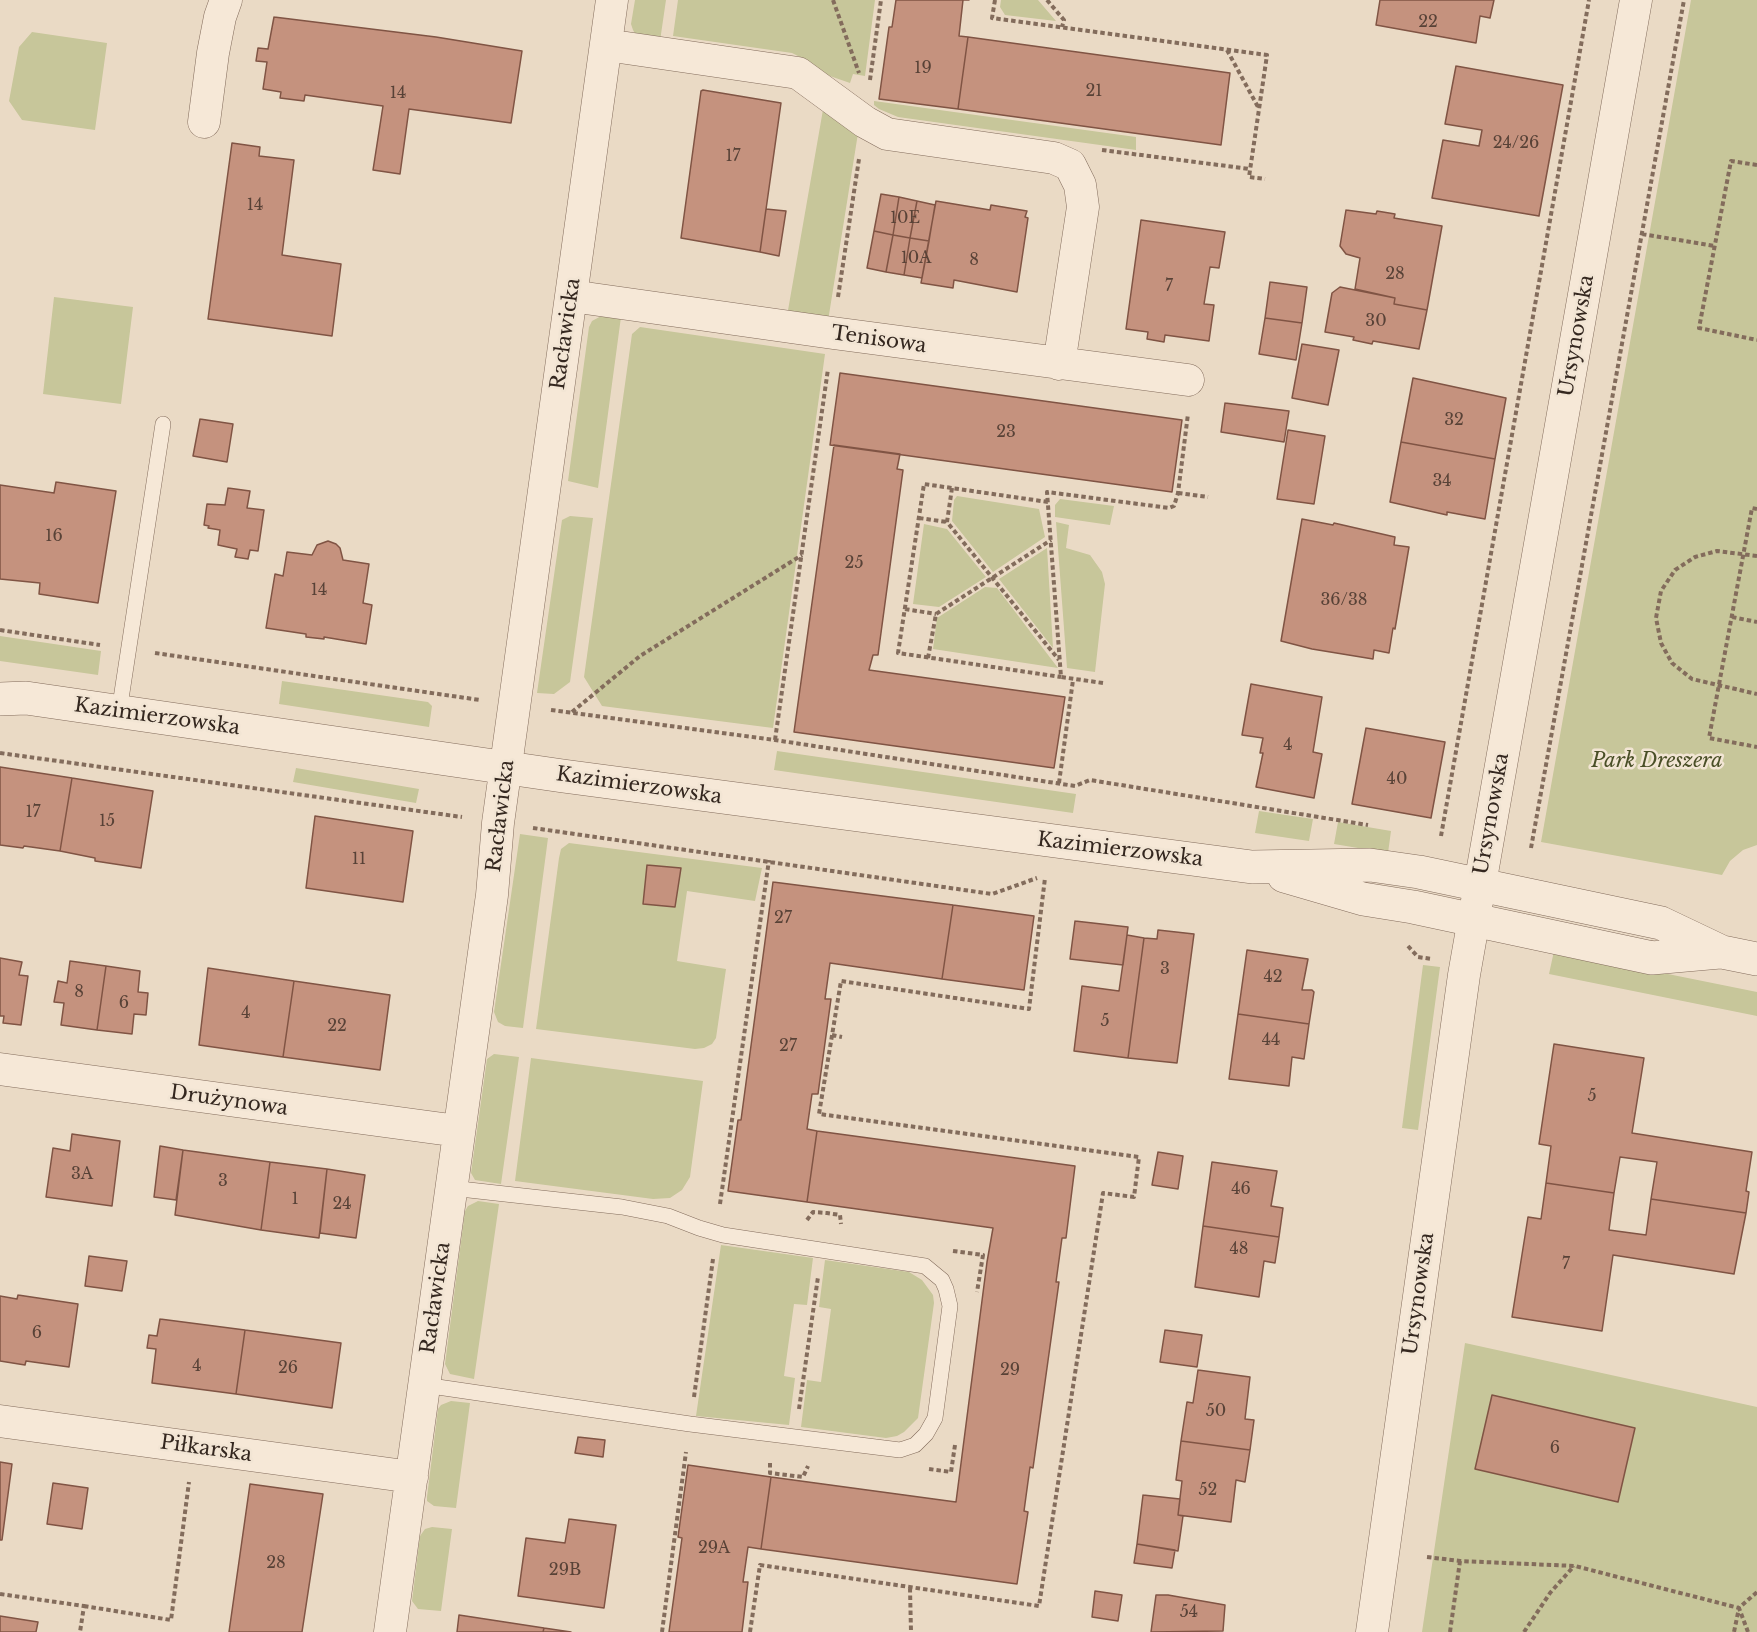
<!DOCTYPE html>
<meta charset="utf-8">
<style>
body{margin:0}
canvas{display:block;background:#eadac5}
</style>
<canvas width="1757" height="1632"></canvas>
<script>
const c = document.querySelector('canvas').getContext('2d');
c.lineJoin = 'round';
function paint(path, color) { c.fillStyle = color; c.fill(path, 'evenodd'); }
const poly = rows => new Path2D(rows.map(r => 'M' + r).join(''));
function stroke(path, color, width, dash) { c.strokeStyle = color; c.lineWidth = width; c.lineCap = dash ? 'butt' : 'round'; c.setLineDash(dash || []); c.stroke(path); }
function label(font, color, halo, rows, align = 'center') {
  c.font = font + ' "Libre Baskerville",serif'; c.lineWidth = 5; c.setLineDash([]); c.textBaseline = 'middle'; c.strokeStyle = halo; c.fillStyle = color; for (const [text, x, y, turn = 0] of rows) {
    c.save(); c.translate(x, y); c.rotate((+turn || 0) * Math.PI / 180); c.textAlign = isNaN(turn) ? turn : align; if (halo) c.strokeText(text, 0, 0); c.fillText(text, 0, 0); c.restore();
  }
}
paint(poly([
 [635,0,666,0,660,41,636,35,633,30,631,24],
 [678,0,875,0,865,76,853,74,850,83,827,75,808,61,792,53,673,36],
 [1001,0,1038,0,1056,21,1005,15,1000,7],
 [1691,0,1757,0,1757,845,1743,850,1730,861,1722,875,1541,842],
 [32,32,107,43,95,130,22,120,9,101,19,47],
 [874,101,1136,137,1136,150,898,117,879,109,874,105],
 [824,104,859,127,828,321,787,316],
 [54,297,133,307,121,404,43,394],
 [605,314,621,317,598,488,568,481,589,327,592,321],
 [640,327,825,354,773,728,602,706,584,677,632,334],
 [957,496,1039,509,1045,537,993,572,952,521,954,500],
 [1060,499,1114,506,1110,525,1055,517,1055,505],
 [570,516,593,518,570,682,554,694,537,693,562,520],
 [1056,522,1069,525,1066,548,1090,555,1102,572,1105,584,1095,672,1067,668],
 [924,524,947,529,986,577,939,607,913,604],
 [1047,548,1053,648,999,579],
 [985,587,997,588,1058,668,933,649,937,618],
 [0,636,101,651,98,675,0,661],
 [282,681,428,702,432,706,429,727,279,704],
 [777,751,1076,794,1073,813,774,770],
 [296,768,419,789,416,803,293,782],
 [1259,811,1313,819,1309,841,1255,833],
 [1338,822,1391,831,1388,853,1334,844],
 [520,834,548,838,523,1028,505,1026,498,1022,494,1012],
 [569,843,762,868,755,901,687,891,677,961,726,969,716,1038,712,1044,704,1048,695,1049,536,1029,559,858,561,849],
 [1554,951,1757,992,1757,1016,1549,974],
 [1423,965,1440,967,1418,1130,1402,1128],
 [494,1054,519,1057,501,1184,475,1180,471,1173,487,1059],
 [531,1058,703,1081,690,1177,682,1190,670,1198,653,1199,515,1181],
 [478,1201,499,1204,474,1379,450,1374,445,1364,465,1211,468,1206],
 [721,1245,813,1258,807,1305,794,1304,784,1376,795,1378,789,1425,696,1416],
 [825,1260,909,1272,922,1280,933,1295,934,1303,918,1418,904,1432,897,1436,886,1438,801,1427,807,1380,821,1382,831,1309,819,1307],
 [1465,1343,1757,1407,1757,1632,1422,1632],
 [451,1401,470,1403,456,1508,434,1506,427,1501,427,1497,438,1409,441,1405],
 [432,1527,452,1529,441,1611,418,1609,412,1601,420,1536,425,1529]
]), '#c7c69a');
const building = poly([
 [896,0,969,0,963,0,959,36,968,37,958,109,879,99,889,27,892,27,896,0],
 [1380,0,1494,0,1490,18,1480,16,1476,43,1376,25,1380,0],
 [274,17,436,37,522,51,511,123,409,109,400,174,373,170,383,106,305,95,304,101,280,98,281,92,263,89,267,62,256,61,258,48,268,49,274,17],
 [968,37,1230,73,1221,145,958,109,968,37],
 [1456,66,1563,85,1539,216,1432,198,1443,140,1479,146,1482,130,1445,124,1456,66],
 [703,90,781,103,760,252,681,238,701,91,703,90],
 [232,143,260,147,259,156,294,160,282,255,341,264,332,336,208,319,232,143],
 [881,194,899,197,893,235,874,231,881,194],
 [899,197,917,201,910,238,893,235,899,197],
 [917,201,935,205,929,241,910,238,917,201],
 [936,201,990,210,991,205,1027,211,1025,217,1028,218,1017,292,954,280,953,288,921,283,936,201],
 [766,209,786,211,779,256,760,252,766,209],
 [1346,210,1376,214,1377,211,1395,214,1394,218,1442,226,1427,310,1394,304,1395,298,1355,289,1360,258,1346,254,1340,246,1346,210],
 [1141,220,1225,232,1219,268,1210,267,1204,304,1214,305,1209,341,1165,335,1164,342,1147,339,1148,332,1126,329,1141,220],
 [874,231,893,235,886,272,867,268,874,231],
 [893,235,910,238,904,275,886,272,893,235],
 [910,238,929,241,922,278,904,275,910,238],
 [1270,282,1307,287,1302,323,1265,318,1270,282],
 [1340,287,1395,298,1394,304,1427,310,1419,349,1373,341,1372,344,1353,340,1354,337,1325,332,1332,293,1340,287],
 [1265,318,1302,323,1296,360,1259,354,1265,318],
 [1302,344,1339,350,1328,405,1292,398,1302,344],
 [840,373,1182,420,1172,492,830,445,840,373],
 [1413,378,1506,398,1495,459,1401,442,1413,378],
 [1225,403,1289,411,1284,442,1221,432,1225,403],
 [200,419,233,424,227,462,193,456,200,419],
 [1288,430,1325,436,1314,504,1277,499,1288,430],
 [1401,442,1495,459,1485,519,1447,512,1447,515,1390,502,1401,442],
 [834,445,900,454,897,469,903,470,878,655,873,655,869,670,1065,697,1054,768,794,732,834,445],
 [56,482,116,491,98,603,39,594,40,583,0,579,0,485,54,493,56,482],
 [228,488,250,491,247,508,264,510,258,551,250,550,248,559,235,557,237,549,218,545,220,530,208,528,209,526,204,525,207,504,225,505,228,488],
 [1302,519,1333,525,1334,523,1395,537,1394,545,1409,547,1395,629,1393,628,1389,653,1374,650,1373,659,1312,649,1281,641,1302,519],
 [328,541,336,544,340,548,343,560,369,564,363,603,372,605,366,644,324,637,324,639,306,637,306,634,266,628,275,574,283,576,287,552,312,555,317,545,328,541],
 [1251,684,1322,697,1313,752,1322,754,1314,798,1256,787,1263,753,1260,753,1263,738,1242,735,1251,684],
 [1366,728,1445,742,1431,818,1352,804,1366,728],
 [0,767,72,778,60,851,24,846,23,848,0,845,0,767],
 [72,778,153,791,141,868,95,861,95,858,60,851,72,778],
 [315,816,413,831,403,902,306,888,315,816],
 [647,865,681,868,675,907,643,904,647,865],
 [773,882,953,905,942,979,830,963,825,999,831,999,818,1094,812,1094,807,1129,817,1131,807,1202,728,1191,738,1120,741,1120,773,882],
 [953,905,1034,916,1024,990,942,979,953,905],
 [1075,921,1128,927,1123,965,1070,959,1075,921],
 [1158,930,1194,934,1177,1063,1128,1058,1144,938,1157,939,1158,930],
 [1127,935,1144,938,1128,1058,1074,1051,1082,986,1119,991,1127,935],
 [1247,950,1308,959,1302,990,1312,990,1314,992,1309,1024,1238,1014,1247,950],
 [0,958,22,962,19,975,28,976,21,1025,3,1023,4,1016,0,1016,0,958],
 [70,961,106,966,97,1030,61,1025,64,1003,54,1002,58,981,67,983,70,961],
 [106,966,140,971,138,992,148,993,146,1015,134,1014,132,1034,97,1030,106,966],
 [208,968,294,981,283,1057,199,1045,208,968],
 [294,981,390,995,380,1070,283,1057,294,981],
 [1238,1014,1309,1024,1304,1059,1292,1057,1289,1086,1229,1079,1238,1014],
 [1554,1044,1644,1058,1632,1133,1752,1152,1746,1191,1749,1192,1746,1213,1651,1199,1657,1162,1620,1157,1614,1193,1546,1183,1551,1146,1539,1144,1554,1044],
 [817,1131,1075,1166,1066,1238,1062,1238,1056,1282,1059,1282,1033,1468,1030,1467,1024,1511,1028,1512,1017,1584,761,1549,771,1477,956,1502,987,1262,993,1228,807,1202,817,1131],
 [72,1134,120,1141,112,1206,46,1197,53,1148,70,1151,72,1134],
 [160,1146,183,1150,176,1200,154,1197,160,1146],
 [183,1150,270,1162,261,1230,175,1215,183,1150],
 [1158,1152,1183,1156,1178,1189,1152,1185,1158,1152],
 [270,1162,327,1169,319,1238,261,1230,270,1162],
 [1212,1162,1277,1171,1271,1206,1283,1208,1279,1237,1203,1226,1212,1162],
 [327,1169,365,1175,356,1238,320,1233,327,1169],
 [1546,1183,1614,1193,1609,1230,1646,1235,1651,1199,1746,1213,1734,1274,1613,1255,1602,1331,1512,1317,1528,1217,1541,1219,1546,1183],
 [1203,1226,1279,1237,1275,1263,1264,1261,1259,1297,1195,1287,1203,1226],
 [89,1256,127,1261,122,1291,85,1286,89,1256],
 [18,1295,78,1304,69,1367,26,1361,25,1365,0,1361,0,1296,17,1299,18,1295],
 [160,1319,245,1330,236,1394,152,1383,156,1349,147,1348,149,1335,157,1336,160,1319],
 [245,1330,341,1343,332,1408,236,1394,245,1330],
 [1165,1330,1202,1335,1197,1367,1160,1362,1165,1330],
 [1198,1370,1250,1377,1245,1419,1254,1420,1250,1450,1181,1441,1187,1402,1193,1403,1198,1370],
 [1492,1395,1635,1428,1618,1502,1475,1469,1492,1395],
 [578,1437,605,1440,603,1457,575,1453,578,1437],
 [1181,1441,1250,1450,1245,1482,1236,1480,1231,1522,1178,1515,1182,1481,1176,1480,1181,1441],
 [0,1462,12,1464,2,1540,0,1540,0,1462],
 [688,1465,771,1477,761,1549,748,1547,743,1582,748,1582,742,1632,669,1632,682,1538,678,1537,688,1465],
 [53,1483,88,1488,82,1529,47,1524,53,1483],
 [250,1484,323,1494,302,1632,229,1632,250,1484],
 [1143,1495,1180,1499,1178,1515,1183,1516,1178,1551,1137,1544,1143,1495],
 [569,1519,616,1525,604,1608,518,1596,526,1538,565,1543,569,1519],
 [1137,1544,1175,1550,1172,1568,1134,1563,1137,1544],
 [1095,1591,1122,1595,1118,1621,1092,1617,1095,1591],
 [1156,1595,1168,1595,1225,1605,1223,1631,1151,1632,1156,1595],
 [459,1615,544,1628,543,1632,457,1632,459,1615],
 [0,1616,38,1622,36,1632,0,1632,0,1616],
 [544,1628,571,1632,543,1632,544,1628]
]);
paint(building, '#c5927e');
stroke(building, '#805444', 1.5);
const service = poly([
 [119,712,163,424],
 [424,1385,690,1424,900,1450,915,1445,926,1434,935,1418,950,1306,946,1289,942,1280,925,1266,723,1235,699,1228,668,1216,622,1207,451,1188]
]);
const minor = poly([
 [606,45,798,73,865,122,887,134,1054,158,1070,165,1080,185,1083,207,1059,364],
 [204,122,213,53,220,17,226,0],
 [571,296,833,333,1188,380],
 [0,1069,458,1131],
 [0,1421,412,1477],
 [390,1632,492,895,498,823,612,0],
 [1372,1632,1464,975,1636,0]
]);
const tertiary = poly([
 [0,699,26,698,563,776,1252,867,1370,865,1419,872,1661,923,1722,952,1757,959],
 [1284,876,1363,899,1413,907,1652,958,1720,952]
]);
stroke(service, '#836c5c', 16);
stroke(minor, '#836c5c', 33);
stroke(tertiary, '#836c5c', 34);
stroke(poly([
 [833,0,859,73],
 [995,0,992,18,1267,55,1249,177,1265,179],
 [1047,0,1064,20,1062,27],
 [1227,50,1258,107],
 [870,80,881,0],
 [1102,150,1250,169],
 [1757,165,1731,161,1699,328,1757,340],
 [1642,234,1715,246],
 [838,297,859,159],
 [952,488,947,522,1059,660],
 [1178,493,1208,497],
 [1048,502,924,484,898,653,1061,677],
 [1757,509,1752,508,1709,738,1757,747],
 [919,518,947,522],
 [1757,556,1717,551,1695,557,1675,570,1661,591,1656,618,1661,643,1672,663,1692,679,1757,694],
 [905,609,936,614],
 [1732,617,1757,622],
 [0,630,100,645],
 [155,653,480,700],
 [928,658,936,614,1051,540],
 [1103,683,1061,677,1047,492,1169,508,1174,506,1178,493,1188,414],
 [551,710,775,740,1075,786,1090,780,1368,825],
 [572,712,640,656,802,555],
 [775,740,828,369],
 [0,753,462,817],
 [1059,783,1073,680],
 [533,828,992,894,1037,878],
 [1441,836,1589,0],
 [1531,848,1684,0],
 [1408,946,1418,957,1432,959],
 [832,1035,842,1037],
 [720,1204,769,860],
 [807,1220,813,1212,827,1213,840,1215,841,1224],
 [953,1251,983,1255,977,1292],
 [694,1397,713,1259],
 [799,1409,818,1277],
 [770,1463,770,1473,803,1477,808,1466],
 [929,1469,951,1472,955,1445],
 [1427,1557,1460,1561,1575,1566,1739,1608,1734,1632],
 [910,1588,911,1632],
 [0,1594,84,1606,80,1632],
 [84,1606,171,1620,189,1482],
 [662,1632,686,1452],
 [750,1632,760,1565,1039,1606,1103,1193,1134,1197,1139,1157,819,1114,841,981,1029,1009,1045,878],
 [1450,1632,1460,1561],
 [1524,1632,1550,1593,1574,1566],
 [1748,1632,1739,1608,1757,1592]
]), '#836c5c', 4, [4.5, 3]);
stroke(service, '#f6e8d7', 15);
stroke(minor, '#f6e8d7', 32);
stroke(tertiary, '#f6e8d7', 33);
label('16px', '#584237', null, [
 ["22",1428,22],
 ["19",923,68],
 ["21",1094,91],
 ["14",398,93],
 ["24/26",1516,143],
 ["17",733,156],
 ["14",255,205],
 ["10E",905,218],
 ["10A",916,258],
 ["8",974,260],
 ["28",1395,274],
 ["7",1169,286],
 ["30",1376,321],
 ["32",1454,420],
 ["23",1006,432],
 ["34",1442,481],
 ["16",54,536],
 ["25",854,563],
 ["14",319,590],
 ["36/38",1344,600],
 ["4",1288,745],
 ["40",1397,779],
 ["17",33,812],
 ["15",107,821],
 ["11",359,859],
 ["27",783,918],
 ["3",1165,969],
 ["42",1273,977],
 ["8",79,992],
 ["6",124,1003],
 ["4",246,1013],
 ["5",1105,1021],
 ["22",337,1026],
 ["44",1271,1040],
 ["27",788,1046],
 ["5",1592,1096],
 ["3A",82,1174],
 ["3",223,1181],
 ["46",1241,1189],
 ["1",295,1199],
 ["24",342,1204],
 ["48",1239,1249],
 ["7",1566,1264],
 ["6",37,1333],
 ["4",197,1366],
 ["26",288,1368],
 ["29",1010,1370],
 ["50",1216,1411],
 ["6",1555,1448],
 ["52",1208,1490],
 ["29A",714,1548],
 ["28",276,1563],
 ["29B",565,1570],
 ["54",1189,1612]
]);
label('20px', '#34271f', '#f2e5d4', [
 ["Racławicka",566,334,-82],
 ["Ursynowska",1577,336,-80],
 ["Tenisowa",879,340,8],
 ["Kazimierzowska",157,717,8],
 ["Kazimierzowska",639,786,8],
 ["Ursynowska",1492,814,-80],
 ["Racławicka",501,816,-83],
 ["Kazimierzowska",1120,850,7],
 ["Drużynowa",229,1101,8],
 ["Ursynowska",1419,1294,-82],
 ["Racławicka",436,1298,-82],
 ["Piłkarska",206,1449,8]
]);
label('italic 20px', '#4a4f27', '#f2e5d4', [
 ["Park Dreszera",1657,761]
]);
</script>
